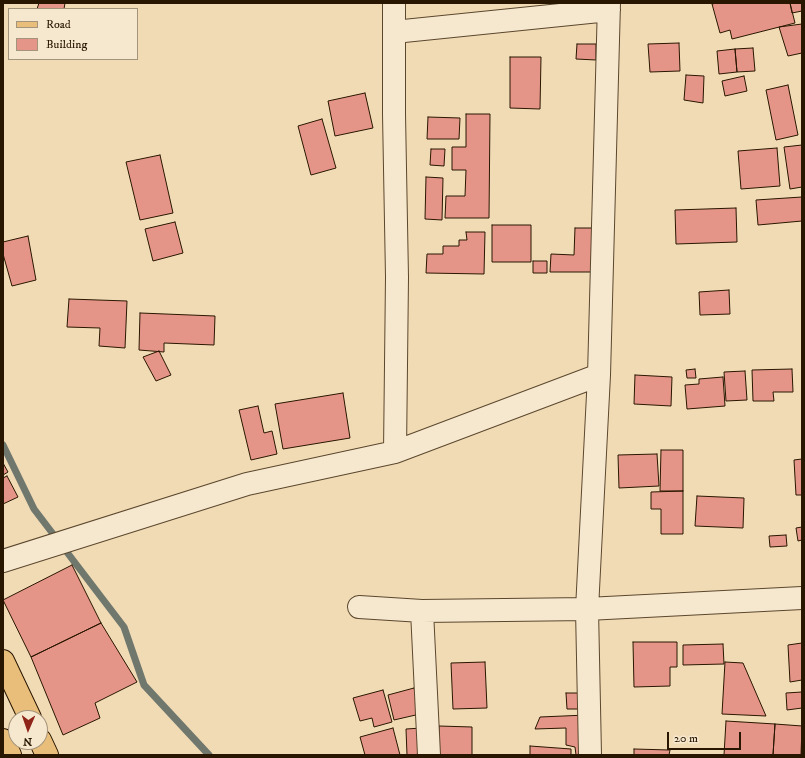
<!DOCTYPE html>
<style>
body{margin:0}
#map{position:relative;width:805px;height:758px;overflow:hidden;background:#f1dbb5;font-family:"IM FELL DW Pica",serif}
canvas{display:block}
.frame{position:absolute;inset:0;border:4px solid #291600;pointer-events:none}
.legend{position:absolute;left:8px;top:8px;width:130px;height:52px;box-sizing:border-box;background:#f6e8cf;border:1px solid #a4947c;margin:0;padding:5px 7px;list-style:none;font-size:12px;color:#291600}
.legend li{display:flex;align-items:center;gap:8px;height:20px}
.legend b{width:20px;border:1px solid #a4947c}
.north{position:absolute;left:8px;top:710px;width:40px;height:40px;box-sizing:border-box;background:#f6e8cf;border:1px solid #a4947c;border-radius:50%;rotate:182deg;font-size:11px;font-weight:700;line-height:16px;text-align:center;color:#291600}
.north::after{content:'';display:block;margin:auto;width:14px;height:18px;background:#8f2418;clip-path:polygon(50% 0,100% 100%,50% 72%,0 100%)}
.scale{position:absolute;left:667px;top:732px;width:74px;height:18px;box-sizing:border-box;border:2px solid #291600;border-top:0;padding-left:5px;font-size:12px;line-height:14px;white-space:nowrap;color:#291600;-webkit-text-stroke:3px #f6e8cf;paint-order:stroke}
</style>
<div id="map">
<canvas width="805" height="758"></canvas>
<div class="frame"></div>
<ul class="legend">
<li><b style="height:5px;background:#e8be7a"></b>Road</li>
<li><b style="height:11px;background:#e59588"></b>Building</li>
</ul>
<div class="north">N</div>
<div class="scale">20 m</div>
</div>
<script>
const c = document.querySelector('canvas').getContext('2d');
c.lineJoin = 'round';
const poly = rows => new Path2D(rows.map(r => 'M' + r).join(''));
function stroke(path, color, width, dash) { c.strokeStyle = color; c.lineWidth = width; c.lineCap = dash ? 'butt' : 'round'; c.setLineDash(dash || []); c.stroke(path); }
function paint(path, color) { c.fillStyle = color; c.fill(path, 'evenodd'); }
stroke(poly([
 [3,445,34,509,124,627,144,685,209,755]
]), '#70786e', 7);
const building = poly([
 [39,3,65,3,64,9,37,9,39,3],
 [717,3,790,3,795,23,732,39,730,30,720,33,712,4,717,3],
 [790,3,802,3,802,11,792,13,790,3],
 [802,24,802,53,788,56,779,27,802,24],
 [679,43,680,71,650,72,648,44,679,43],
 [577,44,596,44,596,60,576,59,577,44],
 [753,48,755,71,737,72,735,49,753,48],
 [735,49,737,72,719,74,717,51,735,49],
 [510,57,541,57,540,109,510,108,510,57],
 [686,75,704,76,703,103,684,100,686,75],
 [744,76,747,91,725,96,722,81,744,76],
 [788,85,798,135,776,140,766,90,788,85],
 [365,93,373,128,335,136,328,101,365,93],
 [466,114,490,114,489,218,445,218,446,196,465,196,466,170,452,170,452,147,466,147,466,114],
 [428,117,460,118,459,139,427,139,428,117],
 [322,119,336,168,311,175,298,126,322,119],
 [802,145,802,187,790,189,784,147,802,145],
 [777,148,780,186,741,189,738,151,777,148],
 [431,149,445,149,444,166,430,165,431,149],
 [160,155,173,213,140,220,126,162,160,155],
 [426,177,443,178,442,220,425,219,426,177],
 [802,197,802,221,758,225,756,200,802,197],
 [736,208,737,242,676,244,675,210,736,208],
 [175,222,183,253,153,261,145,229,175,222],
 [492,225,531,225,531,262,492,262,492,225],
 [575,228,593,228,593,272,550,272,551,254,574,255,575,228],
 [466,232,485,232,484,274,426,273,427,254,443,254,443,246,459,246,459,240,467,240,466,232],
 [28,236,36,280,12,286,3,254,3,242,28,236],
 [533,261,547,261,547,273,533,273,533,261],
 [729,290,730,314,700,315,699,292,729,290],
 [69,299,127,301,125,348,99,346,100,328,67,327,69,299],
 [140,313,215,316,214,345,164,343,164,352,139,350,140,313],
 [159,351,171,375,156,381,143,357,159,351],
 [695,369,696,378,687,378,686,370,695,369],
 [792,369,793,392,773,392,774,401,753,401,752,370,792,369],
 [745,371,747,400,726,401,724,372,745,371],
 [635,375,672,377,671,406,634,404,635,375],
 [723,377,725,406,687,409,685,385,699,384,699,379,723,377],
 [343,393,350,438,283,449,275,404,343,393],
 [258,406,264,433,272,431,277,454,251,460,239,410,258,406],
 [661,450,683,450,683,491,660,491,661,450],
 [657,454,659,486,619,488,618,455,657,454],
 [802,459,802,495,796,495,794,460,802,459],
 [3,463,8,472,3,475,3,463],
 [7,476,18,497,3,504,3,478,7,476],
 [683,491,683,534,661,534,661,509,651,509,651,492,683,491],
 [697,496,744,498,743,528,695,526,697,496],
 [802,527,802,540,798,541,796,528,802,527],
 [786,535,787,546,770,547,769,536,786,535],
 [72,565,101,623,31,657,3,600,72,565],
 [101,623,137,682,95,703,100,718,63,735,31,657,101,623],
 [633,642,677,642,677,667,670,667,670,686,634,687,633,642],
 [802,643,802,680,790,682,788,645,802,643],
 [723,644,724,664,683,665,683,645,723,644],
 [485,662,487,708,453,709,451,663,485,662],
 [725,662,743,663,766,716,722,714,725,662],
 [414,688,420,714,394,720,388,695,414,688],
 [383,690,392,722,374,727,372,718,360,721,353,698,383,690],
 [802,692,802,708,787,710,786,693,802,692],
 [566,693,586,693,586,709,567,709,566,693],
 [587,715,588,755,576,755,575,747,566,745,566,728,535,729,540,717,587,715],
 [726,721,775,724,773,755,724,755,726,721],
 [775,724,802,726,801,755,773,755,775,724],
 [439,726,472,727,472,755,439,755,439,726],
 [393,728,400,755,365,755,360,737,393,728],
 [422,728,423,754,407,755,406,729,422,728],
 [530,746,571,749,571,755,530,755,530,746],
 [634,749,670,750,669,755,634,755,634,749]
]);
paint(building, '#e59588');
stroke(building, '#291600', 1);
const minor = poly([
 [394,3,394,114,397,277,395,452],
 [394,32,609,10],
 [3,561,247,484,395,452,599,375],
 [359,607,422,611,587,609,802,598],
 [422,611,429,755],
 [590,755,587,609,599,375,609,3]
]);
const major = poly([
 [3,661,30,718],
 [3,740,10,755],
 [40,740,47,755]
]);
stroke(minor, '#5b472d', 24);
stroke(major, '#291600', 24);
stroke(minor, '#f6e8cf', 22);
stroke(major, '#e8be7a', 22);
</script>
